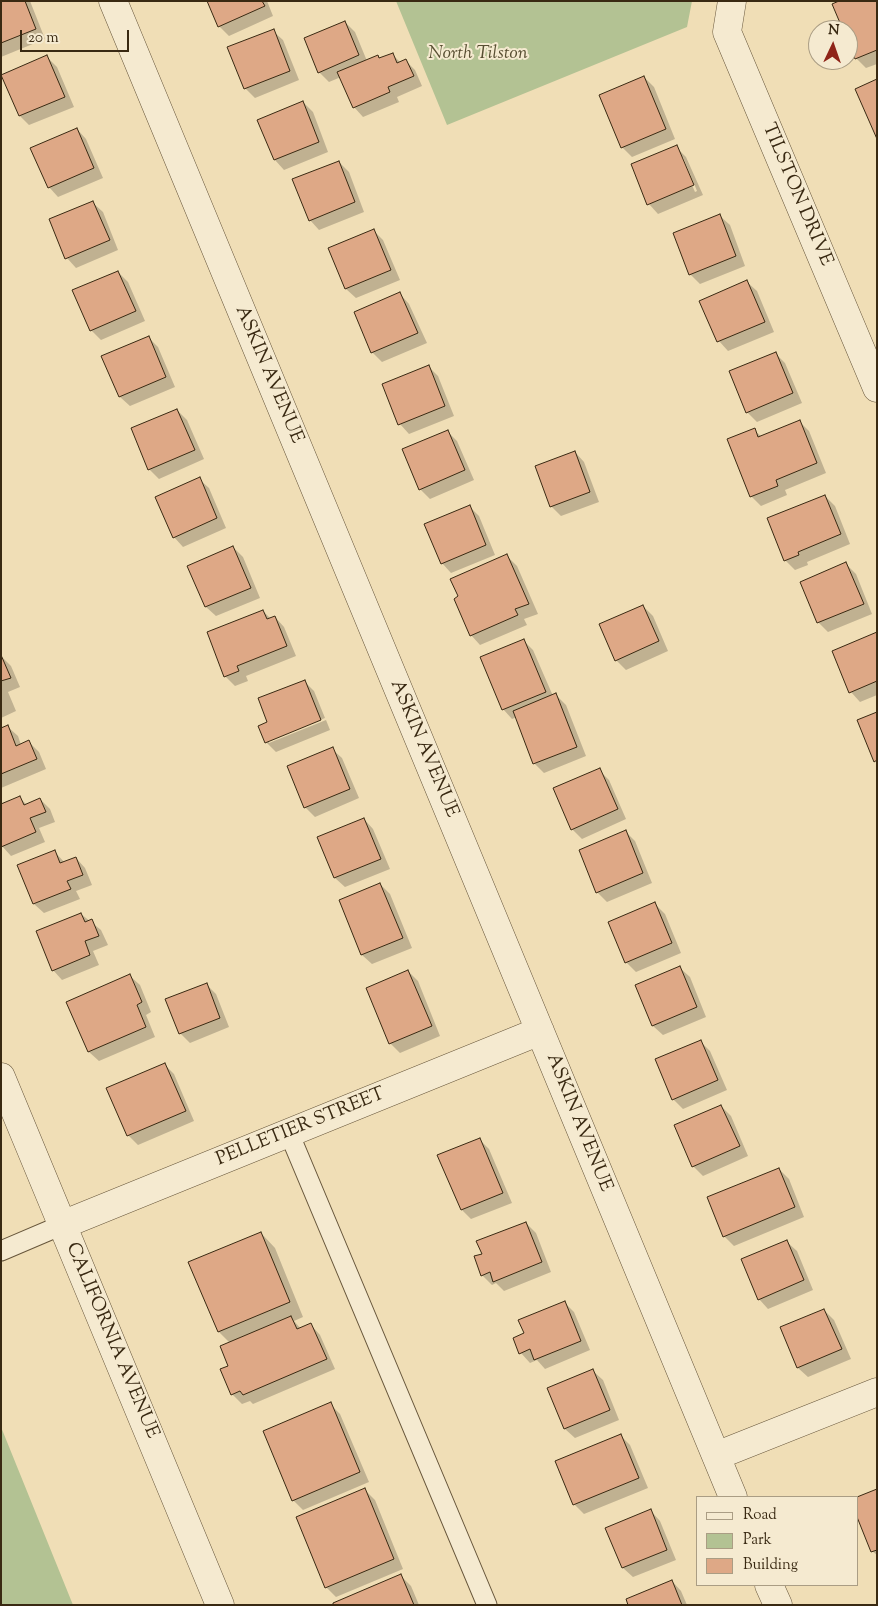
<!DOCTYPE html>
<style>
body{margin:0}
#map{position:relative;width:878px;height:1606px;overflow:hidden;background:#f0deb6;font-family:"Sorts Mill Goudy",serif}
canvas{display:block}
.frame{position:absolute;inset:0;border:2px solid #392912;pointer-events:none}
.legend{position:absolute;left:696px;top:1496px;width:162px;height:90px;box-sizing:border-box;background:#f5ead0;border:1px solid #aa9d84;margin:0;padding:6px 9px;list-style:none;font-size:15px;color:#392912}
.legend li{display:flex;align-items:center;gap:10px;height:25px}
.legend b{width:25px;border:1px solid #aa9d84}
.north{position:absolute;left:808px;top:20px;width:50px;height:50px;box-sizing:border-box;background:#f5ead0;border:1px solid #aa9d84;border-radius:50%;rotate:3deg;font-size:14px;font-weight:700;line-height:20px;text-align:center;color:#392912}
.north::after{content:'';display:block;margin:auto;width:18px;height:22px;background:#8f2418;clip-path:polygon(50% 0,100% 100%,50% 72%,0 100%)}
.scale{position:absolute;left:20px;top:30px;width:109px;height:22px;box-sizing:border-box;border:2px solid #392912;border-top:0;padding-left:6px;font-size:15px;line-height:18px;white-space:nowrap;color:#392912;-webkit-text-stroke:4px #f5ead0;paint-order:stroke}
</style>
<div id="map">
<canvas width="878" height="1606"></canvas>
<div class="frame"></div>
<ul class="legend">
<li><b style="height:6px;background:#f5ead0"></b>Road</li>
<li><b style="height:14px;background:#b3c293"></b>Park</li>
<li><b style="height:14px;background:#dea886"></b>Building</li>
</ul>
<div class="north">N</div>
<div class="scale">20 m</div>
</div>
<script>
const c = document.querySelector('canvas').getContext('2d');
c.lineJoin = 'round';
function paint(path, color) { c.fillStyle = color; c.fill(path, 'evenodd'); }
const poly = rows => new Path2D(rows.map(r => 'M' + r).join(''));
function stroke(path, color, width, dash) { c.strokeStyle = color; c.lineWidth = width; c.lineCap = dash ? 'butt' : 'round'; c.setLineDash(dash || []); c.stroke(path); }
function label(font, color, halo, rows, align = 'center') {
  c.font = font + ' "Sorts Mill Goudy",serif'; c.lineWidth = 4; c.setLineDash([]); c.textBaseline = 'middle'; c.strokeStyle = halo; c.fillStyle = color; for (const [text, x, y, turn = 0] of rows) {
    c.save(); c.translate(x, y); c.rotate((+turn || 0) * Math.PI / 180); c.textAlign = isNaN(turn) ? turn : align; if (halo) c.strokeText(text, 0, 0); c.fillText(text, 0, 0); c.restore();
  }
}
paint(poly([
 [396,1,692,1,687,27,447,125],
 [1,1427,73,1605,1,1605]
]), '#b3c293');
paint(poly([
 [1,1,30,1,45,39,1,57],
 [208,1,267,1,273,16,229,36,219,26],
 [877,1,877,64,866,68,856,58,848,39,848,30,844,30],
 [345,22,355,32,367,61,378,56,381,59,392,54,401,63,406,61,415,70,422,86,397,97,399,102,363,117,354,107,341,77,329,82,319,72],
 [273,31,283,40,299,80,255,98,245,88],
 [47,57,57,67,74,107,29,125,20,116],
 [644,77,654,87,675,139,632,157,622,147],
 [303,102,313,112,328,152,284,170,275,160],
 [77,129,86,139,103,178,58,197,49,187],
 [676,147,686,157,703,195,658,214,649,204],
 [680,157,683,157,697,191,695,192],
 [339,162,349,172,364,212,319,230,310,220],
 [93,203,103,212,118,250,76,268,67,258],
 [720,216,730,225,745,266,700,284,690,274],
 [373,230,383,240,400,280,356,298,346,289,329,249],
 [118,272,128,282,145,321,101,340,91,330],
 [747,282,757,291,774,332,728,351,719,341,701,302],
 [400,294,409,304,427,343,382,362,372,352],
 [148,337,158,347,175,387,130,406,120,397],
 [775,353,785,363,802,403,757,422,747,412],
 [429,367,438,376,454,416,409,434,400,424],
 [177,410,187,420,204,459,159,479,149,469],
 [799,421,809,431,826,473,785,490,787,495,761,506,751,496,754,430,762,437],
 [447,431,457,441,474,480,430,499,420,489],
 [575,452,584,462,599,502,561,516,551,506],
 [199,479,209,488,226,528,183,547,174,537],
 [825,496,835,506,850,544,807,562,808,565,795,570,785,560],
 [469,506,479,516,495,555,451,573,442,563],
 [233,547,243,557,260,598,216,616,206,607,189,567],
 [507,556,517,566,538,614,524,619,527,625,480,645,471,635],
 [846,564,856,574,872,614,828,632,818,622],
 [643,606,653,616,668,651,626,670,616,660],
 [263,611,271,619,275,617,284,627,296,656,246,676,248,681,235,686,226,677,208,633],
 [877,633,877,695,860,702,851,692],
 [523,640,533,650,553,696,556,695,566,705,586,756,544,773,534,763,517,717,512,719,503,709],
 [1,656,11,666,20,687,8,692,16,711,1,718],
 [304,681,314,691,325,718,269,740,269,743,326,720,330,730,276,752,266,742,269,723],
 [8,727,18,736,21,745,29,742,39,752,46,769,1,788,1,730],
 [332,749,342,758,359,798,315,817,305,807],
 [599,770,609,780,626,819,582,839,572,829],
 [20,798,27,805,40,799,50,809,55,822,39,828,45,842,11,856,2,846],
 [364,819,373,829,390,869,345,887,335,878,318,838],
 [626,832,635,841,652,883,607,902,597,892],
 [54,851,65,863,76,858,85,868,92,885,76,891,80,899,44,913,34,904,19,865],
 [380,884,390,894,412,948,372,964,362,955,340,900],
 [655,904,665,914,681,953,636,972,626,962,610,923],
 [81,914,101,930,108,945,93,951,99,965,62,980,53,970],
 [680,968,690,977,706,1017,663,1035,653,1026],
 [408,971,418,981,440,1036,400,1053,390,1043],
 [130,976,140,985,151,1012,146,1015,155,1037,99,1061,89,1052,68,1002],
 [206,984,216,994,229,1027,190,1043,180,1033],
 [700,1041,710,1051,727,1090,683,1109,673,1099],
 [164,1064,174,1074,194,1121,138,1145,128,1135],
 [721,1106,731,1116,748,1156,703,1176,693,1166],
 [479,1139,489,1149,512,1203,471,1219,462,1210],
 [779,1169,789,1179,804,1217,734,1246,724,1236],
 [526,1223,536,1233,551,1272,504,1291,496,1283,492,1285,482,1275,483,1255],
 [261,1233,275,1248,303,1317,294,1321,301,1329,311,1325,320,1335,335,1369,253,1404,250,1401,242,1404,232,1394,230,1343,219,1332],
 [787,1242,797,1251,813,1290,768,1309,759,1299],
 [565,1303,574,1312,590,1350,545,1369,537,1360,530,1363,521,1353,525,1334],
 [824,1310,834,1320,851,1359,808,1377,798,1368,781,1328],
 [593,1371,603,1380,619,1420,575,1438,565,1429],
 [330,1404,340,1414,369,1482,303,1510,293,1500],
 [620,1435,630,1445,648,1488,584,1514,575,1505,557,1462],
 [365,1490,375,1500,403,1569,336,1597,326,1587],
 [877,1490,877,1555,872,1551,857,1514,857,1499],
 [651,1511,660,1521,676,1560,633,1577,623,1568],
 [401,1576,411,1586,419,1605,335,1605],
 [672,1581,681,1591,687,1605,630,1605]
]), '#0003');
const building = poly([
 [1,1,25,1,36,29,1,43,1,1],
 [207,1,262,1,265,6,218,27,207,1],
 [839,1,877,1,877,50,855,59,848,42,848,30,843,30,832,4,839,1],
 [345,21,359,55,318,73,304,38,345,21],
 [274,29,290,71,244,89,227,47,274,29],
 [393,53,397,63,406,59,414,76,388,87,390,92,353,108,337,72,378,55,379,58,393,53],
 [47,55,65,97,19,116,1,75,47,55],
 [644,76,666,129,621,148,599,95,644,76],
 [877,79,877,139,855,89,877,79],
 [303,101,319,142,274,160,257,120,303,101],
 [77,128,94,168,48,188,30,148,77,128],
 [677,145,694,185,647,205,631,164,677,145],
 [339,161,355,202,309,221,292,179,339,161],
 [93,201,110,240,65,259,49,219,93,201],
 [720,214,736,256,689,275,673,233,720,214],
 [374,229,391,270,345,289,328,248,374,229],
 [118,271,136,311,90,331,72,290,118,271],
 [747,280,765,322,717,342,699,301,747,280],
 [400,292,418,333,371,353,354,312,400,292],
 [149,336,166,377,119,397,101,356,149,336],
 [776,352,793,393,746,413,729,371,776,352],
 [429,365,445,406,398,425,382,384,429,365],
 [177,409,195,450,148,470,131,428,177,409],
 [800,420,817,463,776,480,778,486,750,497,727,439,755,428,758,437,800,420],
 [448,430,465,470,419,490,402,449,448,430],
 [575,451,590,492,550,507,535,466,575,451],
 [200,477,217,518,173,538,155,497,200,477],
 [825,495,841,534,798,552,799,555,784,561,767,518,825,495],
 [470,505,486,545,441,564,424,524,470,505],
 [233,546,251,588,205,607,187,566,233,546],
 [507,554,529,604,515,609,518,615,470,636,454,599,458,596,450,579,507,554],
 [846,562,864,604,817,623,800,582,846,562],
 [643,605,659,641,615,661,599,624,643,605],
 [263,610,267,619,275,616,287,646,237,666,239,671,224,677,207,632,263,610],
 [877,632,877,681,849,693,832,651,877,632],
 [524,639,546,692,502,710,480,657,524,639],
 [1,655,11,678,1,681,1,655],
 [305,680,321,720,265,743,258,726,267,722,258,698,305,680],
 [556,693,577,747,533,764,513,711,556,693],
 [877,712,877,760,874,762,857,720,877,712],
 [8,725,16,746,29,740,37,759,1,774,1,728,8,725],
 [333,747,350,789,304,808,287,766,333,747],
 [600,768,618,809,571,830,553,788,600,768],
 [20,796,24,805,40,798,46,812,30,818,36,832,1,847,1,804,20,796],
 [364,818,381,859,334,878,317,837,364,818],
 [626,830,643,873,596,893,579,850,626,830],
 [55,850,60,863,76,857,83,875,67,881,71,889,33,904,17,865,55,850],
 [380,883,403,938,361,955,339,900,380,883],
 [655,902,672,943,625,963,608,922,655,902],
 [81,913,85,922,92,919,99,936,85,941,90,955,52,971,36,931,81,913],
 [680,966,697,1007,652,1026,635,985,680,966],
 [408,970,432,1026,389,1044,366,988,408,970],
 [130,974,142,1002,137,1005,146,1027,88,1052,66,1002,130,974],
 [207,983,220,1018,179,1034,165,999,207,983],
 [701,1040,718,1080,672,1100,655,1059,701,1040],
 [165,1063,186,1111,127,1136,106,1088,165,1063],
 [721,1105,740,1146,692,1167,674,1125,721,1105],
 [480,1138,503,1193,461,1210,437,1155,480,1138],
 [779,1168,795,1207,723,1237,707,1197,779,1168],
 [526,1222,542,1262,493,1282,490,1272,481,1276,474,1256,482,1254,476,1241,526,1222],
 [261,1232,290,1302,218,1332,188,1262,261,1232],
 [787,1240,804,1280,758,1300,741,1259,787,1240],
 [565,1301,581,1341,534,1360,530,1349,519,1354,513,1338,524,1333,518,1320,565,1301],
 [824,1309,842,1349,797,1368,780,1327,824,1309],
 [291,1316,297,1329,311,1323,327,1359,243,1395,240,1391,231,1395,220,1369,228,1366,220,1346,291,1316],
 [593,1369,610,1410,564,1429,547,1388,593,1369],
 [331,1402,360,1472,292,1501,263,1431,331,1402],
 [621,1434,639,1478,573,1505,555,1461,621,1434],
 [365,1488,394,1559,325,1588,296,1517,365,1488],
 [877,1489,877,1550,871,1552,857,1517,857,1497,877,1489],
 [651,1509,667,1550,622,1568,605,1528,651,1509],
 [401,1574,414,1605,333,1605,333,1603,401,1574],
 [672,1580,682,1605,628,1605,626,1599,672,1580]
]);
paint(building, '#dea886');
stroke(building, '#392912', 1);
const lane = poly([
 [289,1133,487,1605],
 [1,1251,62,1225]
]);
const street = poly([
 [113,1,733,1497],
 [732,1,727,32,877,388],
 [1,1077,220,1605],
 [62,1225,540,1031],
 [716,1456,877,1392],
 [769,1585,778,1605]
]);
stroke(lane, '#67563b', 21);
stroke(street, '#67563b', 29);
stroke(lane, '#f5ead0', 19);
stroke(street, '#f5ead0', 28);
label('italic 19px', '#584f32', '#f5ead0', [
 ["North Tilston",478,55]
]);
label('19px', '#392912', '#f5ead0', [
 ["TILSTON DRIVE",796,195,67],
 ["ASKIN AVENUE",268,375,67],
 ["ASKIN AVENUE",423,749,67],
 ["ASKIN AVENUE",578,1123,68],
 ["PELLETIER STREET",301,1128,-22],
 ["CALIFORNIA AVENUE",111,1341,67]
]);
</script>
